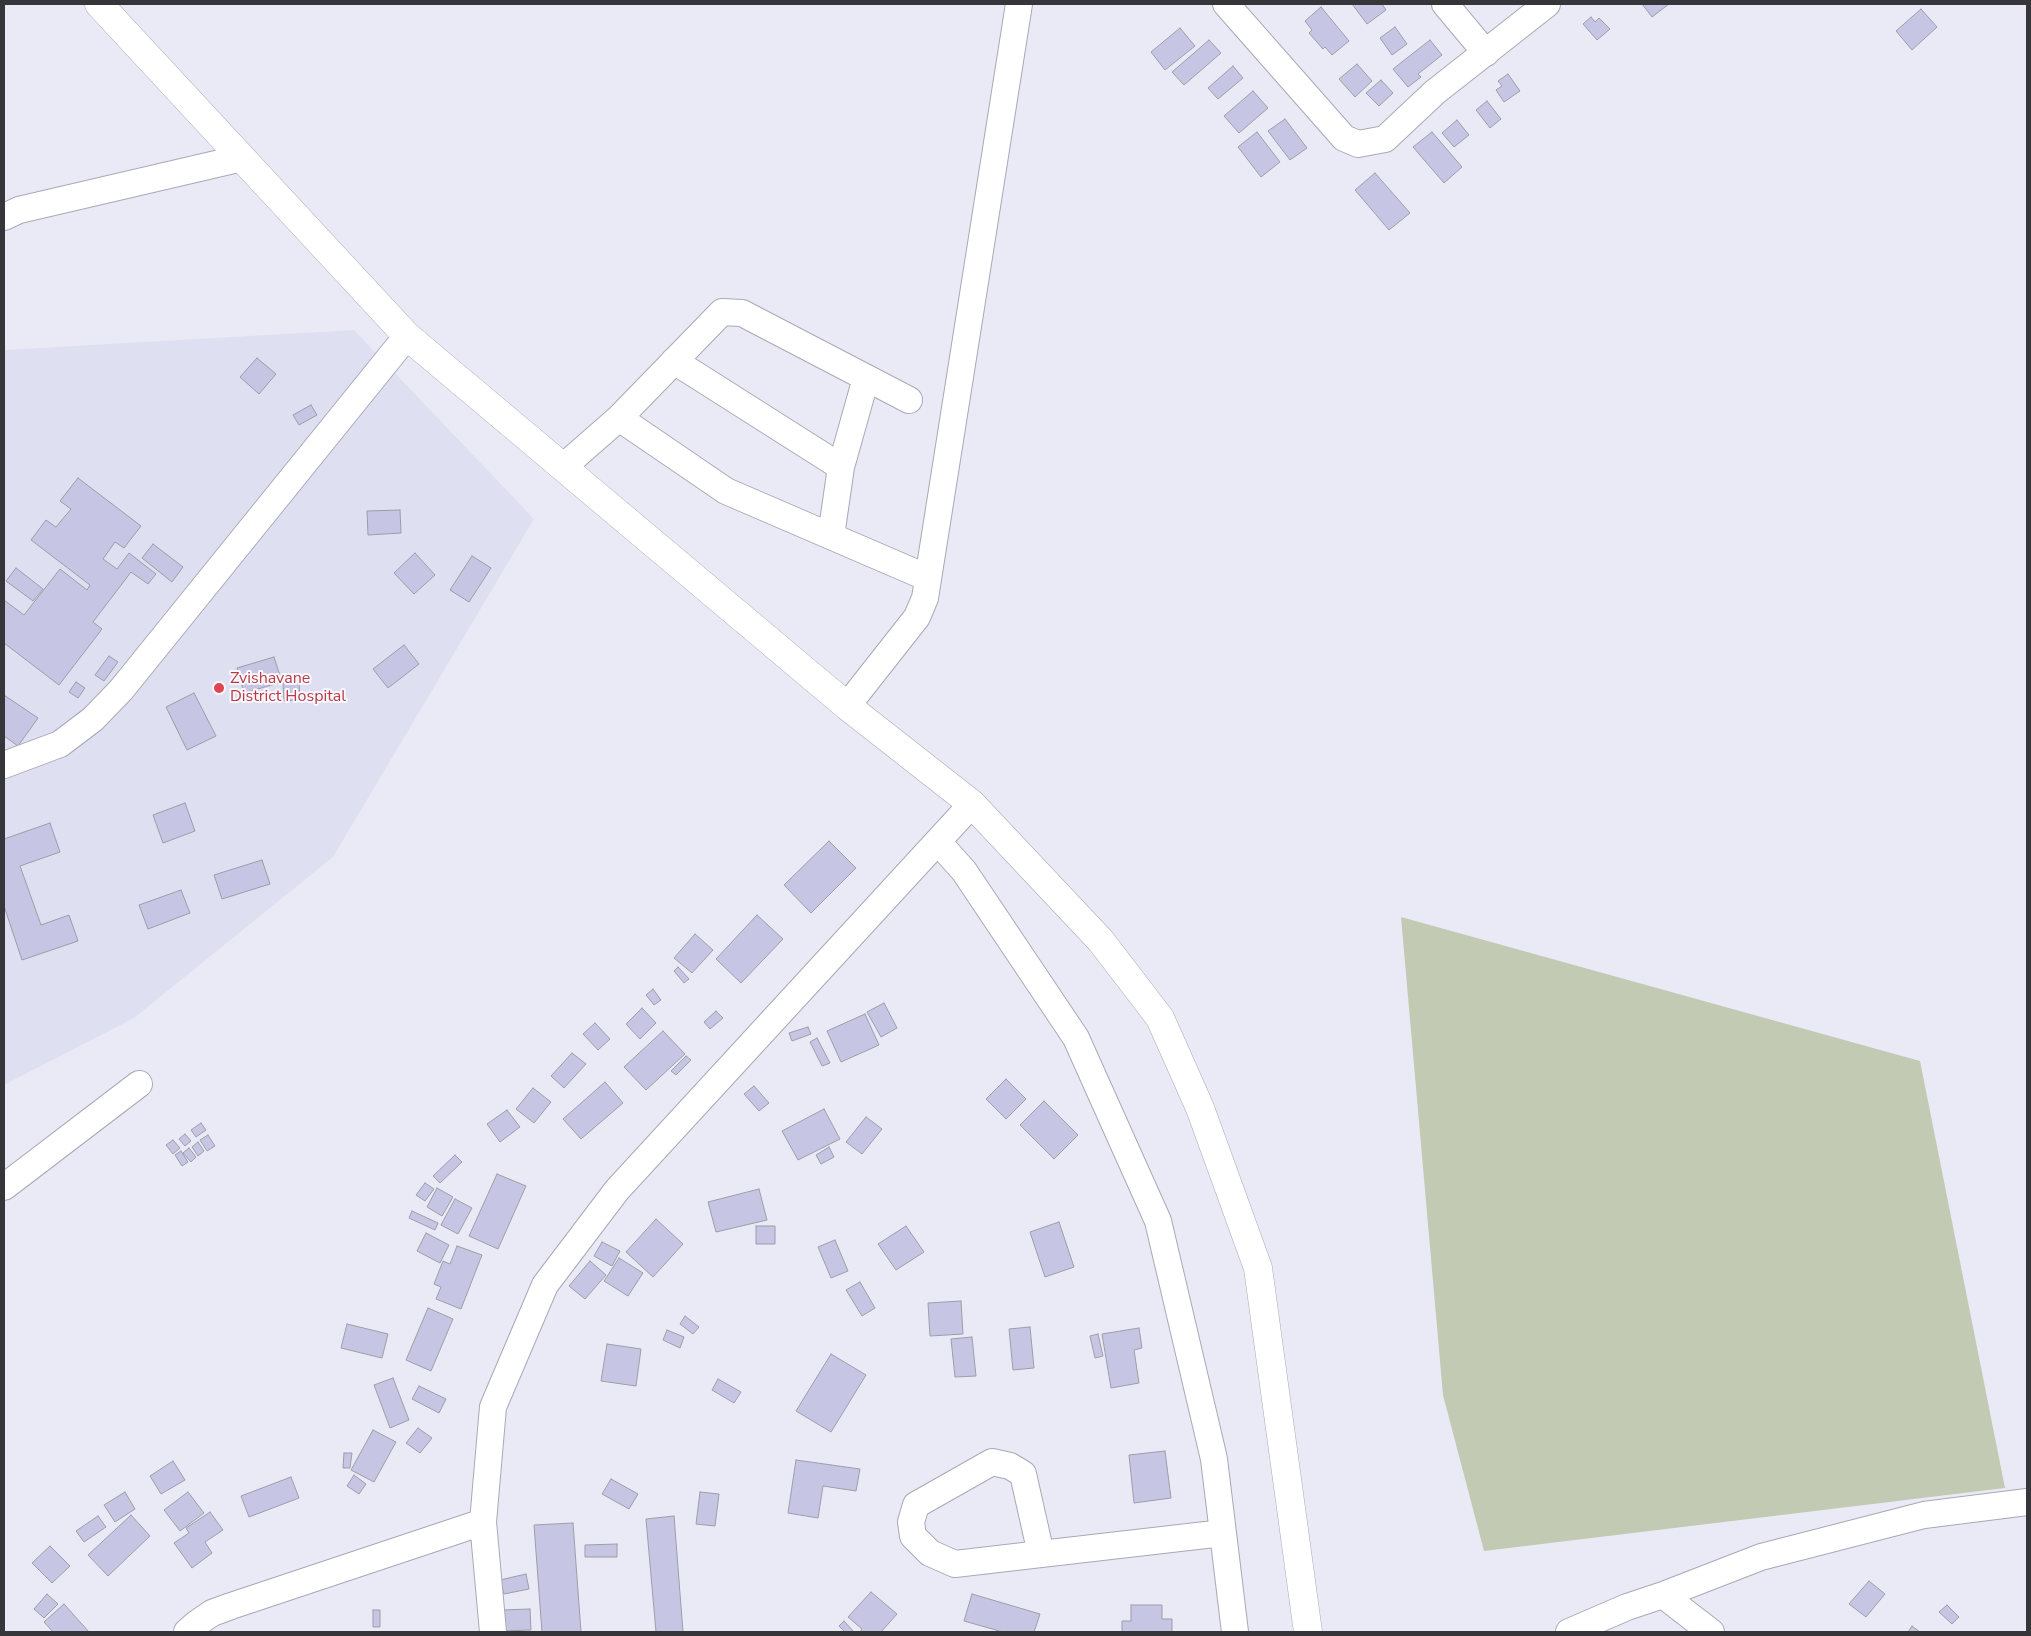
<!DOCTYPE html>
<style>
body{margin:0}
#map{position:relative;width:2031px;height:1636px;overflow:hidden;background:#eaeaf6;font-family:"Nunito Sans",sans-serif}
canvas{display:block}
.frame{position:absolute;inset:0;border:5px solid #36363a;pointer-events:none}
</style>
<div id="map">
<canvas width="2031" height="1636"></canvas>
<div class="frame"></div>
</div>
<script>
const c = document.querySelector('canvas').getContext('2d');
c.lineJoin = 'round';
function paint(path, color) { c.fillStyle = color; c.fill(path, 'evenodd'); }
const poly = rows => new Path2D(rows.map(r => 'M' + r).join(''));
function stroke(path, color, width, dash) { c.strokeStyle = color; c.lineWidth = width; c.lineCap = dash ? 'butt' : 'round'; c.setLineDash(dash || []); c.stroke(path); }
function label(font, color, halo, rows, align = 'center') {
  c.font = font + ' "Nunito Sans",sans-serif'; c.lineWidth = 4; c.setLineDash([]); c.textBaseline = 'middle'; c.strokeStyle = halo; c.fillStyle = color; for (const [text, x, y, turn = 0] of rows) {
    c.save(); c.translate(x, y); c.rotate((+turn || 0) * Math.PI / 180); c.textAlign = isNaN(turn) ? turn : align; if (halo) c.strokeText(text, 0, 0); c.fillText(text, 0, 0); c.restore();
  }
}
paint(poly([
 [354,330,534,519,333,857,134,1018,4,1085,4,350]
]), '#dfdff2');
paint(poly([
 [1401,917,1920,1061,2005,1488,1484,1551,1443,1395]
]), '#c2cab4');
const building = poly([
 [1352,4,1382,4,1386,10,1367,24,1352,4],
 [1642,4,1669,4,1652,17,1642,4],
 [1321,7,1349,41,1332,55,1325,47,1323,49,1309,33,1312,30,1305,21,1321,7],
 [1921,9,1937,27,1912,50,1896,31,1921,9],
 [1591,17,1595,22,1599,18,1610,29,1597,40,1583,24,1591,17],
 [1395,27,1407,44,1392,55,1380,38,1395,27],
 [1180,28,1195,46,1165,70,1151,52,1180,28],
 [1209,40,1221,53,1184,85,1172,72,1209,40],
 [1430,40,1442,55,1418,74,1421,77,1408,87,1393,69,1430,40],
 [1357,64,1372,81,1355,97,1339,79,1357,64],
 [1233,66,1243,78,1218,99,1208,88,1233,66],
 [1508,74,1520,91,1504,102,1496,90,1502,86,1498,81,1508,74],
 [1381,80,1393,93,1379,106,1366,93,1381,80],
 [1253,91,1268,108,1239,133,1224,116,1253,91],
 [1487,101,1501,119,1490,128,1476,110,1487,101],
 [1285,119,1307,148,1290,160,1268,131,1285,119],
 [1457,120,1469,135,1454,147,1442,133,1457,120],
 [1257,132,1280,162,1261,177,1238,147,1257,132],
 [1432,132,1462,167,1444,183,1413,147,1432,132],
 [1375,173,1410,213,1389,230,1355,190,1375,173],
 [257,358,276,374,259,394,240,377,257,358],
 [311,405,317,415,299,425,293,415,311,405],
 [78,478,141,526,124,548,115,542,103,559,117,569,129,553,156,574,148,584,131,572,93,622,102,629,59,685,4,643,4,600,24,615,60,569,87,590,90,585,31,540,46,520,56,527,71,509,60,501,78,478],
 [400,510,401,533,368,535,367,511,400,510],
 [153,544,183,567,172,582,142,558,153,544],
 [415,553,435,575,414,594,394,573,415,553],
 [472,556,491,568,469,602,450,590,472,556],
 [16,568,43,589,33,601,6,581,16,568],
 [404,645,419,664,388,688,373,669,404,645],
 [109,656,118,662,104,681,95,675,109,656],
 [274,657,282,682,244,693,237,668,274,657],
 [76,682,85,688,78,698,69,692,76,682],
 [299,682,300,700,284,701,283,683,299,682],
 [194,693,216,736,187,750,166,707,194,693],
 [4,695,38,718,18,746,4,736,4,695],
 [185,803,195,831,163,843,153,815,185,803],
 [50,823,60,852,20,866,41,925,69,915,78,941,22,960,4,906,4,839,50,823],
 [829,841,856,868,811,913,784,885,829,841],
 [262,860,270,884,222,899,214,875,262,860],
 [181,890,190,913,148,929,139,905,181,890],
 [757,915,783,939,741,983,716,959,757,915],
 [695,934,713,950,692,973,674,958,695,934],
 [678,967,689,979,684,983,674,971,678,967],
 [653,989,661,1000,654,1005,646,995,653,989],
 [884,1003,897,1028,881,1037,867,1012,884,1003],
 [642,1008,656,1023,640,1039,626,1024,642,1008],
 [716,1011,723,1018,710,1029,704,1022,716,1011],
 [865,1014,879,1045,841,1062,827,1031,865,1014],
 [595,1023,610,1039,598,1050,583,1034,595,1023],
 [808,1027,811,1034,792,1041,789,1033,808,1027],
 [663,1031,685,1054,646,1090,624,1067,663,1031],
 [817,1038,830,1063,822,1066,810,1042,817,1038],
 [572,1053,586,1064,564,1088,551,1076,572,1053],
 [686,1056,691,1060,676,1075,671,1071,686,1056],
 [1006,1079,1026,1099,1006,1119,986,1099,1006,1079],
 [605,1082,623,1103,581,1139,563,1119,605,1082],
 [754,1086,769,1103,759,1111,744,1094,754,1086],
 [533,1088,551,1102,534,1123,516,1109,533,1088],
 [1044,1101,1078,1135,1054,1159,1020,1125,1044,1101],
 [824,1109,840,1139,798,1160,782,1131,824,1109],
 [507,1110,520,1127,500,1142,487,1124,507,1110],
 [866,1117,882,1129,862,1154,846,1142,866,1117],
 [201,1123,206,1130,196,1137,191,1130,201,1123],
 [185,1134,191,1141,185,1146,179,1139,185,1134],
 [208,1135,215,1146,207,1151,200,1140,208,1135],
 [173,1140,180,1148,173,1154,166,1145,173,1140],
 [198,1142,204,1151,198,1156,192,1147,198,1142],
 [829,1147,834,1157,821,1164,816,1155,829,1147],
 [189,1148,196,1157,191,1162,183,1153,189,1148],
 [181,1151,188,1162,182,1166,175,1155,181,1151],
 [455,1155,462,1162,440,1183,433,1176,455,1155],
 [497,1174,526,1186,498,1249,469,1236,497,1174],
 [425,1183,434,1189,425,1201,416,1195,425,1183],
 [437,1188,453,1197,442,1216,427,1207,437,1188],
 [759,1189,767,1220,716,1232,708,1202,759,1189],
 [455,1199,472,1208,458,1234,441,1225,455,1199],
 [412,1211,438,1223,435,1230,409,1218,412,1211],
 [656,1219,683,1244,653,1277,626,1252,656,1219],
 [1059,1222,1074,1267,1045,1277,1030,1232,1059,1222],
 [756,1226,775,1226,775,1244,756,1244,756,1226],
 [906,1226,924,1252,896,1270,878,1244,906,1226],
 [426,1233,449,1245,440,1263,417,1251,426,1233],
 [835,1240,848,1271,831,1278,818,1247,835,1240],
 [602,1242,620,1251,612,1266,594,1256,602,1242],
 [457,1246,482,1255,461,1309,436,1299,441,1287,434,1284,443,1261,450,1264,457,1246],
 [619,1258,643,1273,628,1296,604,1281,619,1258],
 [590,1261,606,1275,585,1299,569,1286,590,1261],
 [860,1282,875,1308,862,1316,846,1290,860,1282],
 [961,1301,963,1334,930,1336,928,1303,961,1301],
 [428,1308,453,1319,431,1371,406,1360,428,1308],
 [685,1316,699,1327,693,1334,680,1324,685,1316],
 [347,1324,388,1334,382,1358,341,1348,347,1324],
 [1030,1327,1034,1368,1013,1370,1009,1329,1030,1327],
 [1139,1328,1142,1348,1134,1350,1139,1383,1111,1388,1102,1334,1139,1328],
 [667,1330,684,1337,680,1348,663,1340,667,1330],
 [1098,1334,1103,1356,1095,1358,1090,1336,1098,1334],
 [972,1337,976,1376,955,1377,951,1339,972,1337],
 [607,1344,641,1349,636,1386,601,1381,607,1344],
 [831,1354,866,1375,831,1432,796,1411,831,1354],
 [393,1378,409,1420,390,1428,374,1385,393,1378],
 [718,1379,741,1392,734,1403,712,1390,718,1379],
 [419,1386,446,1399,439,1413,412,1399,419,1386],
 [418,1428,432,1438,420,1453,406,1443,418,1428],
 [373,1430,396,1442,374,1482,351,1470,373,1430],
 [1165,1451,1171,1498,1134,1503,1129,1455,1165,1451],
 [344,1453,352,1453,350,1468,343,1468,344,1453],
 [796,1460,860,1469,856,1491,823,1486,818,1518,788,1513,796,1460],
 [173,1461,185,1480,161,1494,150,1476,173,1461],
 [354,1475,366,1484,359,1494,347,1486,354,1475],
 [291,1477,299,1498,249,1517,241,1496,291,1477],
 [611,1479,638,1494,629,1509,602,1494,611,1479],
 [125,1492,135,1509,115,1522,104,1505,125,1492],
 [188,1492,204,1513,180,1531,164,1510,188,1492],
 [700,1492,719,1494,715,1526,696,1524,700,1492],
 [210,1512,223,1530,205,1542,212,1553,192,1568,174,1543,189,1533,186,1528,210,1512],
 [131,1515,150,1536,108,1576,88,1555,131,1515],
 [98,1516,106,1527,84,1542,76,1531,98,1516],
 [674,1516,683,1632,656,1632,646,1519,674,1516],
 [573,1523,581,1632,542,1632,534,1525,573,1523],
 [617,1544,617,1557,585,1557,585,1545,617,1544],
 [50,1546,70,1566,52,1583,32,1563,50,1546],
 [526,1574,529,1589,504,1594,500,1580,526,1574],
 [1869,1581,1885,1594,1866,1617,1849,1604,1869,1581],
 [871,1592,897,1614,881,1632,860,1632,862,1629,848,1617,871,1592],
 [47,1594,58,1604,44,1618,34,1609,47,1594],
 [972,1594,1040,1614,1034,1632,1003,1632,964,1621,972,1594],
 [64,1604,89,1632,53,1632,44,1622,64,1604],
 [1131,1605,1162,1605,1162,1619,1172,1619,1172,1632,1122,1632,1122,1621,1131,1621,1131,1605],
 [1947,1605,1959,1617,1952,1624,1939,1612,1947,1605],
 [530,1609,531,1630,502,1631,502,1610,530,1609],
 [373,1610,380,1610,380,1627,373,1627,373,1610],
 [844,1621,854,1632,845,1632,839,1626,844,1621],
 [1912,1626,1920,1632,1908,1632,1912,1626]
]);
paint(building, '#c6c6e4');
stroke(building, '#9d9da8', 1);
const minor = poly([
 [1226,4,1344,138,1358,144,1385,139,1435,92,1547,4],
 [1445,4,1486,53],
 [4,217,19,210,242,158],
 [674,361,841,467],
 [619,418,726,491,928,578],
 [563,467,619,418,722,312,742,313,909,400],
 [831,536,841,467,866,378],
 [847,706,917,617,925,598,1019,4],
 [4,765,60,744,93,719,121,690,407,336],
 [938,842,964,871,1076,1038,1158,1221,1214,1459,1235,1632],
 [4,1187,139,1084],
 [1041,1554,1023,1474,1010,1466,992,1462,916,1505,911,1522,913,1536,930,1553,955,1564,1041,1554,1223,1533],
 [1663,1595,1761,1557,1924,1515,2027,1502],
 [187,1632,196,1624,212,1613,231,1606,483,1522],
 [493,1632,483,1522,493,1407,545,1285,617,1190,972,804],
 [1569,1632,1627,1607,1663,1595,1711,1632]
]);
const highway = poly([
 [99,4,407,336,847,706,972,804,1101,941,1160,1018,1200,1108,1258,1268,1308,1632]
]);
stroke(minor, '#a9a9b5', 28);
stroke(highway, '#a9a9b5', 29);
stroke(minor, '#fff', 26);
stroke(highway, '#fff', 28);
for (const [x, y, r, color] of [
 [219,688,6,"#e0444e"]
]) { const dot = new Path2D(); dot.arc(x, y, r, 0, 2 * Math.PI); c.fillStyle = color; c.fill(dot); stroke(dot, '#f8f8ff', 2); }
label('16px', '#be3a42', '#f8f8ff', [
 ["Zvishavane",230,679],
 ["District Hospital",230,697]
], 'left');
</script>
